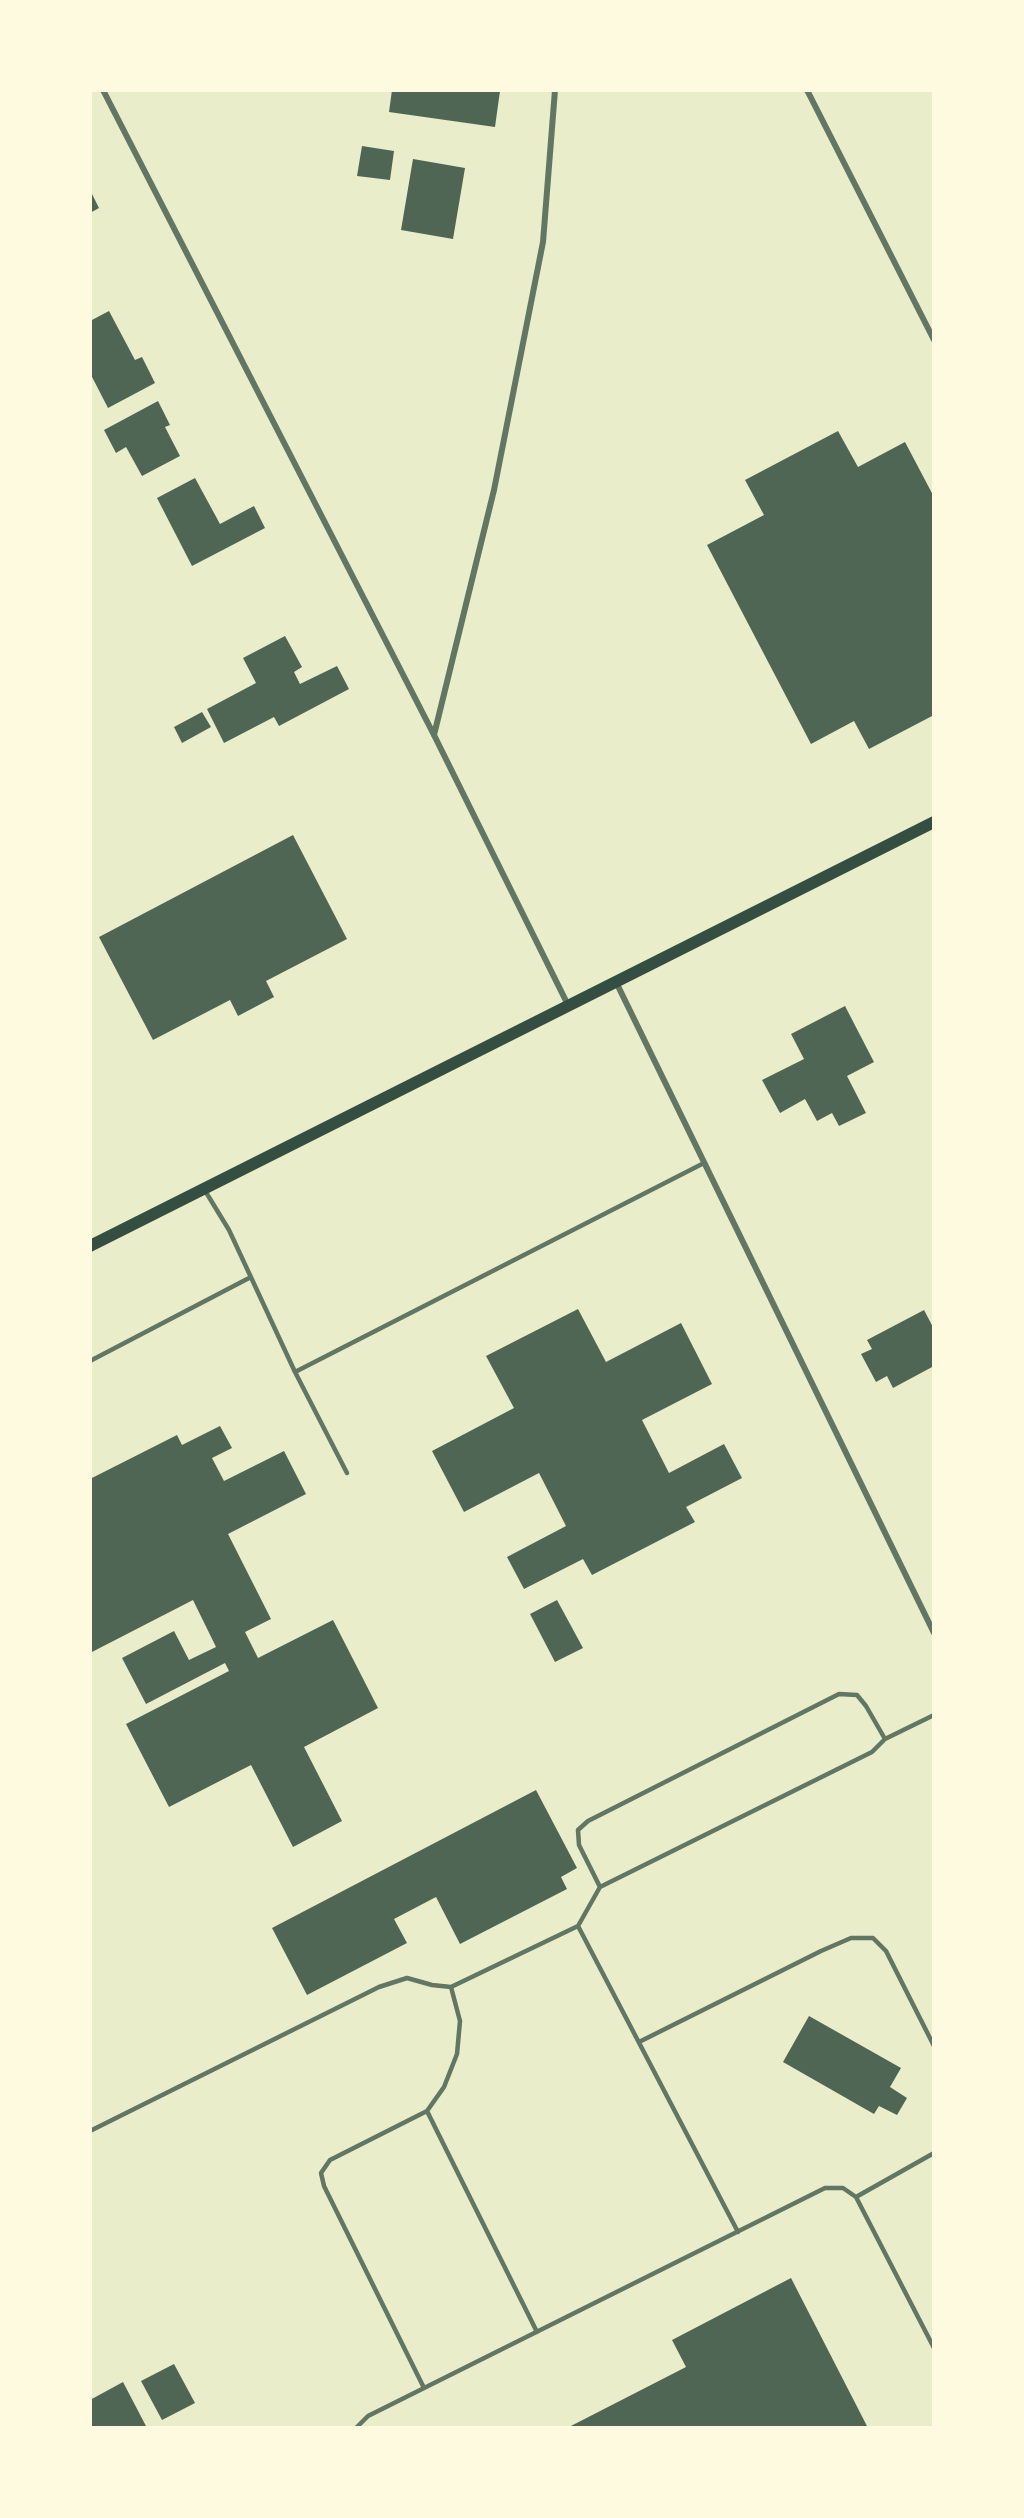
<!DOCTYPE html>
<style>
body{margin:0}
#map{position:relative;width:1024px;height:2518px;overflow:hidden;background:#e9edc9;font-family:"Fira Sans",sans-serif}
canvas{display:block}
.frame{position:absolute;inset:0;border:92px solid #fefae0;pointer-events:none}
</style>
<div id="map">
<canvas width="1024" height="2518"></canvas>
<div class="frame"></div>
</div>
<script>
const c = document.querySelector('canvas').getContext('2d');
c.lineJoin = 'round';
function paint(path, color) { c.fillStyle = color; c.fill(path, 'evenodd'); }
const poly = rows => new Path2D(rows.map(r => 'M' + r).join(''));
function stroke(path, color, width, dash) { c.strokeStyle = color; c.lineWidth = width; c.lineCap = dash ? 'butt' : 'round'; c.setLineDash(dash || []); c.stroke(path); }
paint(poly([
 [392,90,500,91,495,127,389,112],
 [362,146,394,151,390,180,357,176],
 [413,159,465,168,453,239,401,230],
 [90,190,99,208,90,213],
 [109,311,135,360,142,357,155,383,108,408,90,373,90,321],
 [158,401,170,425,165,427,180,456,142,476,126,447,116,453,104,430],
 [838,431,858,467,905,442,934,497,934,715,869,749,854,721,811,744,707,545,764,515,745,480],
 [195,478,220,524,254,506,265,528,192,566,157,498],
 [285,636,302,667,294,672,300,684,337,666,349,689,279,726,274,717,224,743,207,709,256,683,243,658],
 [202,712,211,727,182,743,174,727],
 [293,835,347,939,266,981,274,997,238,1016,230,1000,153,1040,99,937],
 [845,1006,874,1062,847,1076,866,1113,839,1126,832,1113,817,1121,805,1099,780,1113,762,1080,804,1059,791,1034],
 [578,1309,606,1362,681,1323,712,1384,642,1420,669,1473,724,1444,742,1478,686,1507,695,1522,592,1575,583,1559,524,1589,507,1557,566,1526,539,1473,464,1512,432,1451,514,1408,486,1356],
 [924,1310,934,1329,934,1366,893,1388,887,1376,876,1382,861,1354,872,1349,867,1340],
 [220,1426,232,1448,212,1458,224,1481,284,1451,306,1494,228,1534,271,1619,245,1632,258,1658,333,1620,378,1708,304,1747,342,1821,293,1847,251,1765,169,1807,126,1724,229,1671,225,1663,146,1704,122,1658,174,1631,189,1660,216,1647,193,1600,90,1653,90,1479,177,1435,182,1445],
 [557,1600,583,1648,555,1662,530,1614],
 [536,1790,577,1868,561,1877,567,1889,460,1944,436,1897,394,1919,407,1943,307,1995,272,1928],
 [809,2016,901,2068,890,2087,907,2098,897,2115,879,2106,874,2114,783,2062],
 [791,2278,868,2428,567,2428,686,2367,672,2340],
 [174,2364,195,2403,162,2420,141,2381],
 [123,2382,147,2428,90,2428,90,2400]
]), '#4f6655');
stroke(poly([
 [204,1189,229,1230,295,1372,704,1163],
 [90,1361,251,1277],
 [295,1372,347,1473],
 [885,1739,866,1706,857,1695,839,1694,588,1821,578,1830,579,1845,600,1887,872,1752,885,1739,934,1715],
 [578,1926,600,1887],
 [639,2042,821,1951,851,1938,873,1938,886,1951,934,2046],
 [427,2111,537,2332],
 [90,2131,379,1987,407,1978,432,1985,451,1987,578,1926,738,2232],
 [856,2197,934,2153],
 [424,2388,324,2186,321,2173,330,2160,427,2111,444,2087,457,2054,460,2021,451,1987],
 [356,2428,368,2416,825,2188,843,2188,856,2197,934,2348]
]), '#617663', 4.5);
stroke(poly([
 [103,90,434,735,568,1005],
 [807,90,934,340],
 [434,735,494,490,543,242,555,90],
 [616,982,934,1633]
]), '#617663', 6);
stroke(poly([
 [90,1246,934,822]
]), '#344e41', 12);
</script>
